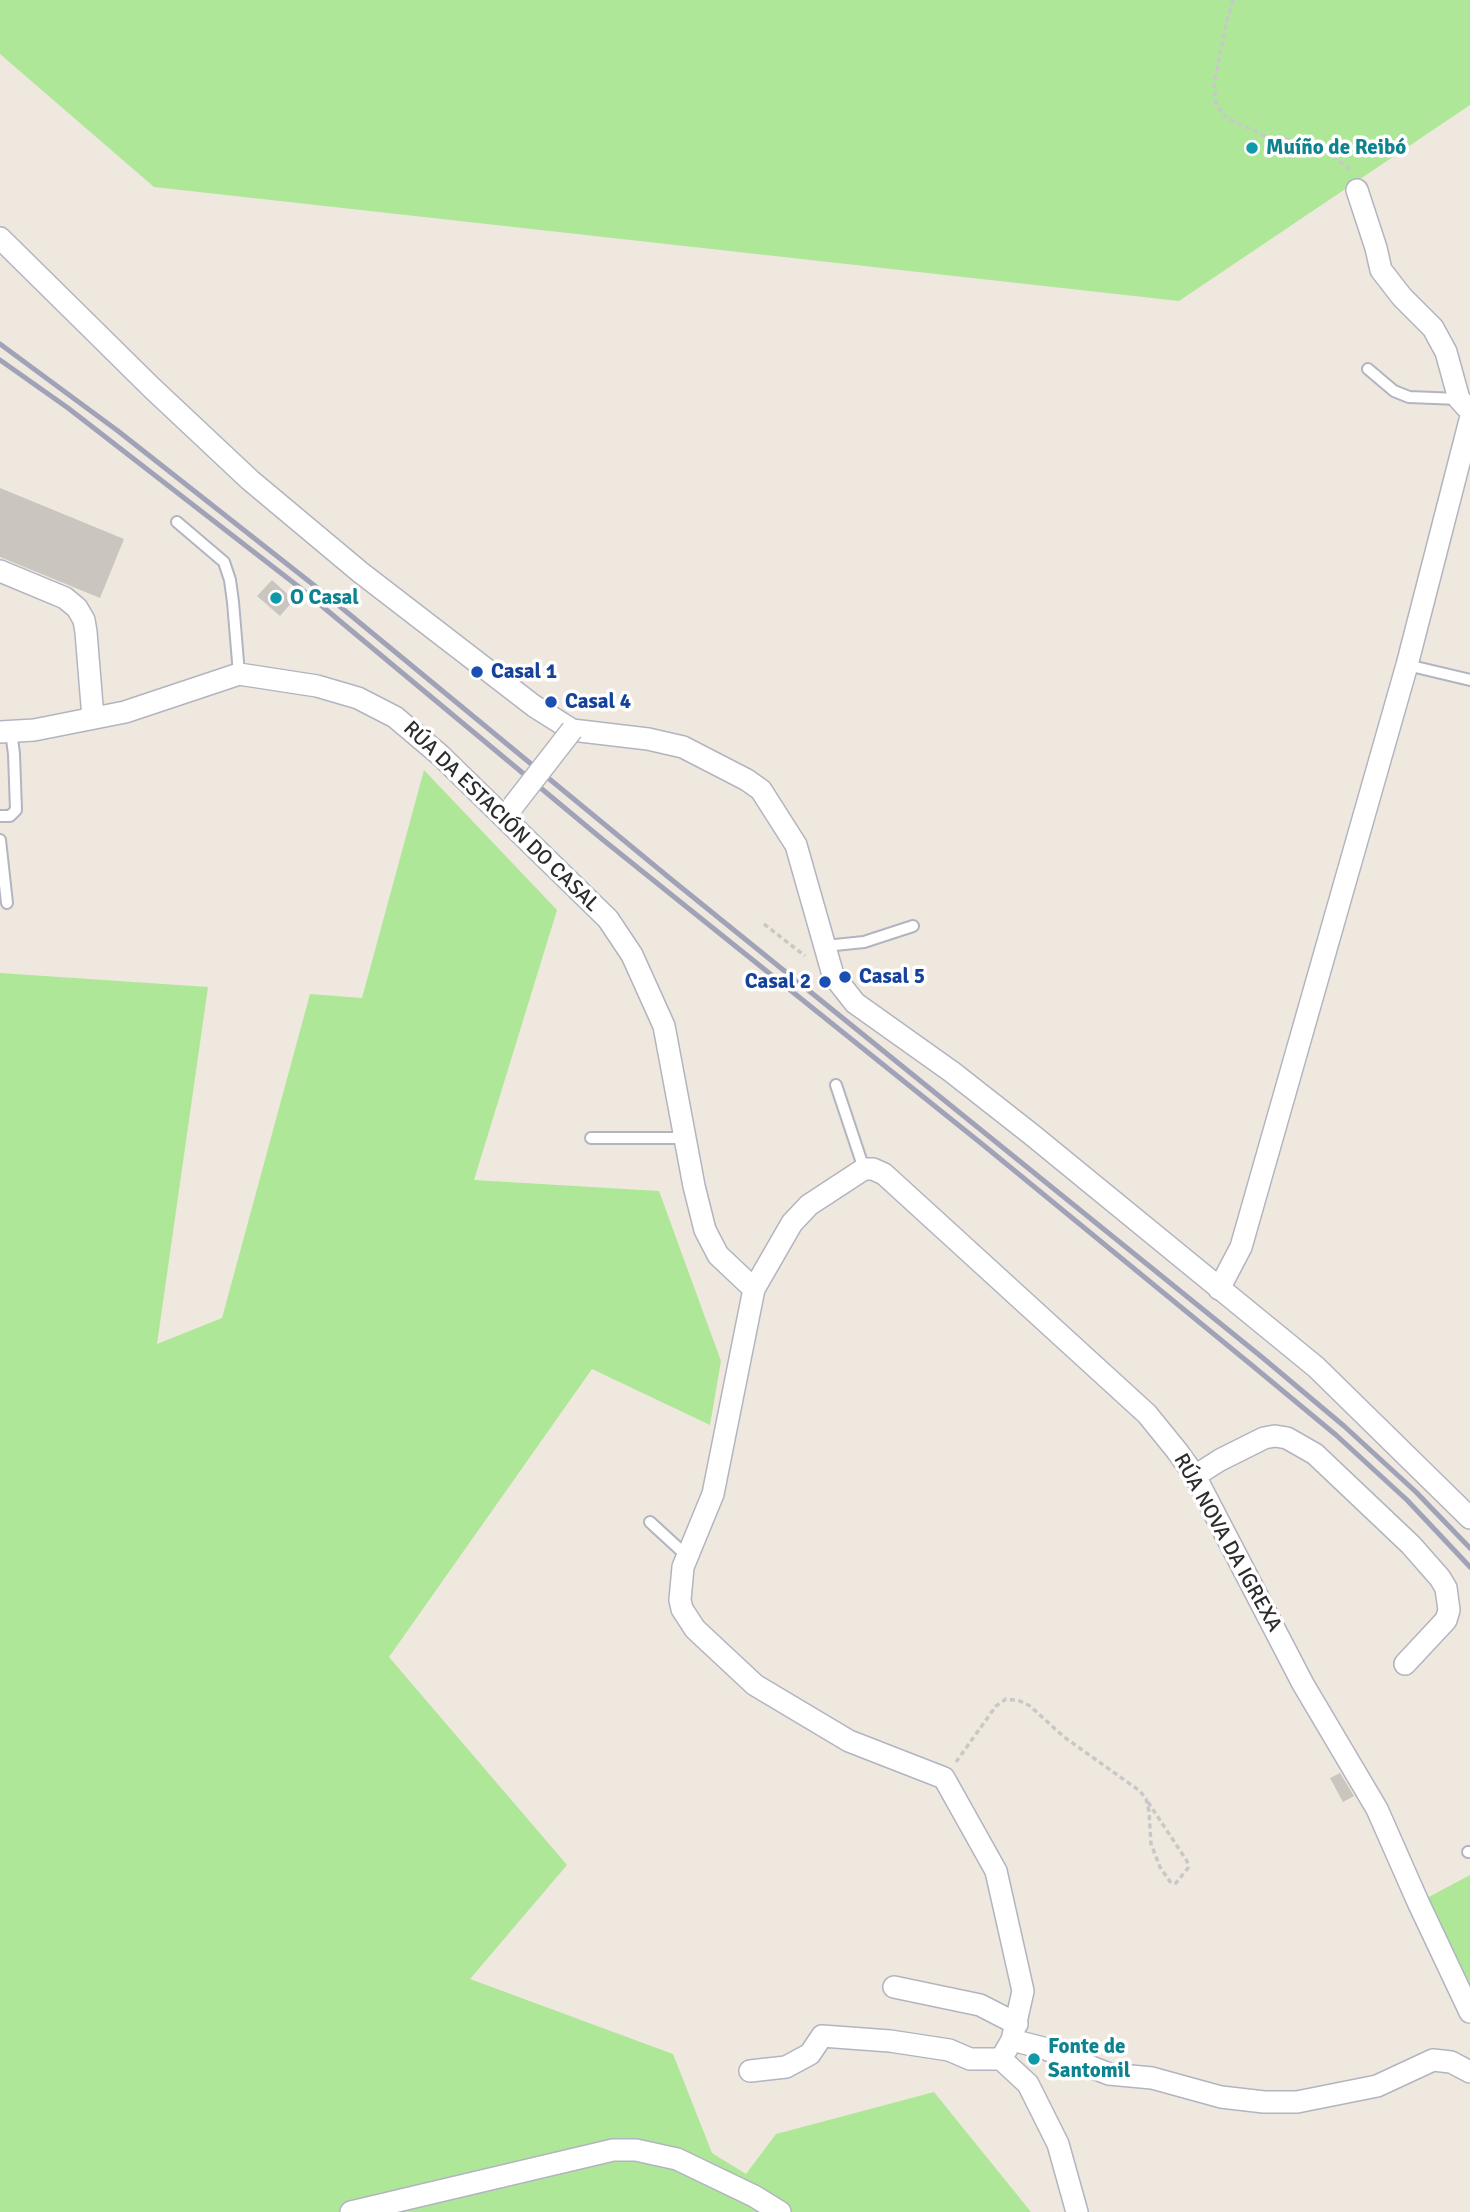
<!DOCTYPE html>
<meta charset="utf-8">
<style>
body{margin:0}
canvas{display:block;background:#efe8de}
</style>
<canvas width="1470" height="2212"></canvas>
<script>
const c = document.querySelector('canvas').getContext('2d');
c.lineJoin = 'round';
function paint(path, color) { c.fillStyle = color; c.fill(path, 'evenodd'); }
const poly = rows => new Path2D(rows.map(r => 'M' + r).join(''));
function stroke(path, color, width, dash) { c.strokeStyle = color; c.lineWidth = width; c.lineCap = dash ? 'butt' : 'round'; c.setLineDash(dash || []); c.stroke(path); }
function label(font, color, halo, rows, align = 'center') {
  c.font = font + ' Signika,sans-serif'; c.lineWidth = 7; c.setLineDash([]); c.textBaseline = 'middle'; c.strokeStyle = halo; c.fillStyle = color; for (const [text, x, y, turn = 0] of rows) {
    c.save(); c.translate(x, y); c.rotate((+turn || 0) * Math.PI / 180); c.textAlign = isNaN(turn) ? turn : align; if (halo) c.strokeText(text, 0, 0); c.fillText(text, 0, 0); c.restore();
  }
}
paint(poly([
 [0,0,1470,0,1470,105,1179,301,154,187,0,54],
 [424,770,557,910,474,1180,659,1191,721,1361,710,1425,592,1369,389,1657,567,1865,470,1979,673,2054,712,2153,746,2174,776,2134,934,2092,1031,2212,0,2212,0,973,208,987,157,1344,222,1318,310,994,362,998],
 [1470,1875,1470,1993,1425,1899]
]), '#afe798');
paint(poly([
 [0,488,124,539,100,598,0,557],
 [272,580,294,600,280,616,257,596],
 [1340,1773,1354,1796,1343,1802,1330,1778]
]), '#cac5be');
const lane = poly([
 [1368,369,1394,391,1409,397,1459,399],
 [177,522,224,562,230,580,233,602,239,674],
 [1407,665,1470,680],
 [0,816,10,816,16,810,14,754,11,731],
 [0,840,7,903],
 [825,946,864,942,913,926],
 [836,1085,864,1169],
 [591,1138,685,1138],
 [650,1522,687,1556],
 [1468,1852,1470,1852]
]);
const street = poly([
 [1357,190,1376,248,1381,270,1402,297,1433,328,1446,352,1459,399,1470,411],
 [0,238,152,388,250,480,360,572,534,706,572,730,648,739,683,747,747,780,761,790,796,845,833,975,855,1003,952,1072,1031,1134,1316,1367,1470,1518],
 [0,571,65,598,77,608,84,620,86,632,93,718],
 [0,732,34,730,125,712,239,674,317,686,358,698,395,717,440,755,608,919,632,955,664,1026,694,1186,705,1230,718,1255,754,1289],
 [1219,1289,1241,1247,1407,665,1470,420],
 [1195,1476,1220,1460,1264,1438,1275,1436,1287,1438,1315,1454,1411,1545,1440,1578,1446,1588,1449,1610,1446,1620,1405,1664],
 [894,1987,980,2005,1017,2024],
 [1012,2040,1023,1991,996,1871,944,1778,849,1741,755,1685,695,1629,682,1609,680,1600,683,1567,713,1494,754,1289,792,1223,809,1205,864,1169,873,1169,884,1174,1147,1414,1177,1451,1195,1476,1303,1684,1377,1809,1418,1902,1470,2012],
 [1001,2059,1012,2040,1043,2048,1109,2074,1152,2078,1221,2097,1264,2102,1297,2102,1377,2086,1433,2060,1451,2062,1470,2072],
 [750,2071,786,2067,810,2054,822,2036,890,2041,949,2050,970,2059,1001,2059,1028,2084,1058,2144,1077,2212],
 [351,2212,613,2150,636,2150,677,2159,754,2196,780,2212]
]);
stroke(lane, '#b2b4c0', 14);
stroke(street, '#b2b4c0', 24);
stroke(poly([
 [1233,0,1227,20,1214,84,1216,105,1227,118,1265,136,1304,142,1329,152,1347,167,1349,171],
 [764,924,805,956],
 [956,1762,996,1706,1006,1699,1020,1701,1030,1706,1064,1737,1140,1791,1146,1799,1149,1811,1151,1844,1160,1867,1171,1883,1176,1883,1188,1868,1187,1861,1146,1799]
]), '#c8c8c8', 3.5, [5, 3.5]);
stroke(lane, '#fff', 10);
stroke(street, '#fff', 21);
stroke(poly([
 [0,344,118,431,320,590,672,880,1263,1358,1344,1426,1416,1492,1470,1548],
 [0,360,68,408,299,587,602,839,982,1144,1254,1367,1336,1435,1407,1500,1470,1567]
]), '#a0a2b7', 5);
const streetBridge = poly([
 [513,806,572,730]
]);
stroke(streetBridge, '#b2b4c0', 24, []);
stroke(streetBridge, '#fff', 21);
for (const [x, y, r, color] of [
 [1252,148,7,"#0f9aa8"],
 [276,598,7,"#0f9aa8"],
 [477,672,7,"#1a4fb4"],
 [551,702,7,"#1a4fb4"],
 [845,977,7,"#1a4fb4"],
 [825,982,7,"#1a4fb4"],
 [1034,2059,7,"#0f9aa8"]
]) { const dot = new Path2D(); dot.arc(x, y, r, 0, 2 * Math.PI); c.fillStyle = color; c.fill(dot); stroke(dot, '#fff', 2.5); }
label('bold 21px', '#0d838f', '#fff', [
 ["Muíño de Reibó",1266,148],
 ["O Casal",290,598],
 ["Fonte de",1048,2047],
 ["Santomil",1048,2071]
], 'left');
label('bold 21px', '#164399', '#fff', [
 ["Casal 1",491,672],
 ["Casal 4",565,702],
 ["Casal 5",859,977],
 ["Casal 2",811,982,"right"]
], 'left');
label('21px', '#2c2c2c', '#fff', [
 ["RÚA DA ESTACIÓN DO CASAL",501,817,44],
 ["RÚA NOVA DA IGREXA",1227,1543,61]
]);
</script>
